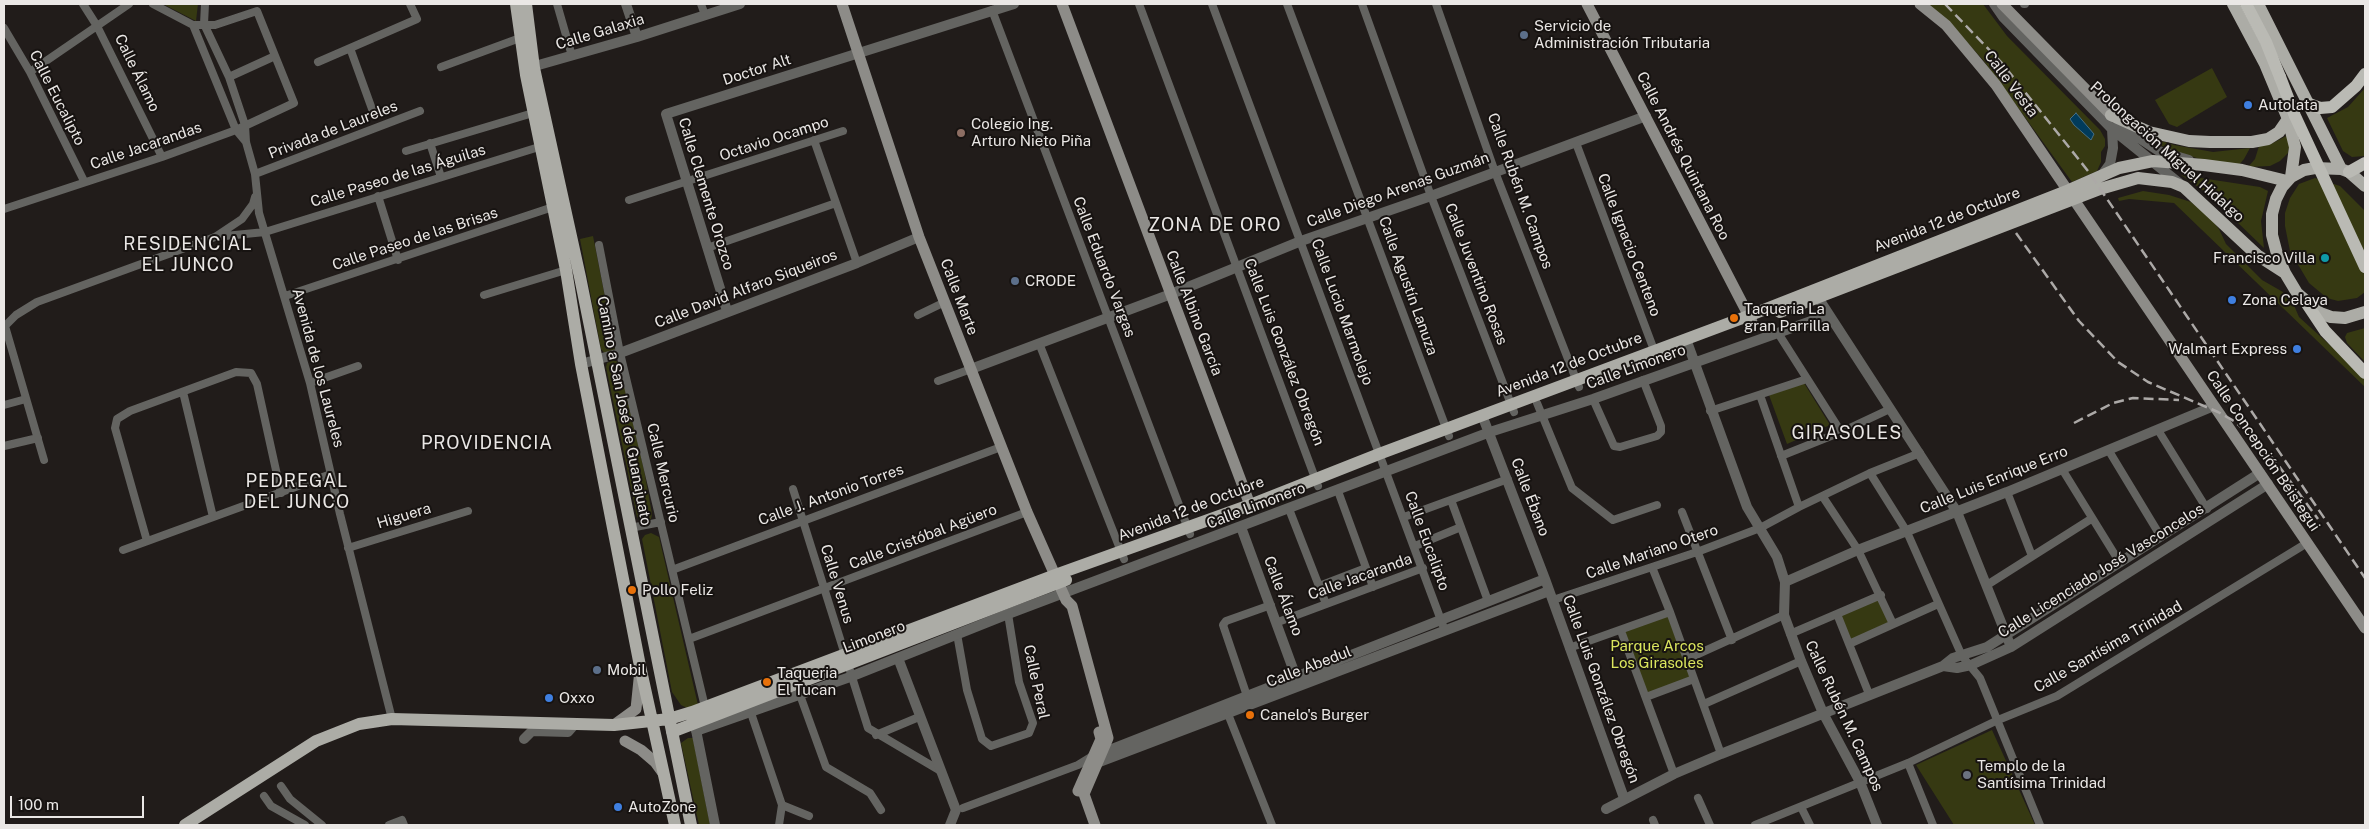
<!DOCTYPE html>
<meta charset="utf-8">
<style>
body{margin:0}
#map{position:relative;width:2369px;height:829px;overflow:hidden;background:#211c1a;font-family:"Public Sans",sans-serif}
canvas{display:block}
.frame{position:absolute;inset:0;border:5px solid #eae7e5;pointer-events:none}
.scale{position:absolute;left:10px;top:796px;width:134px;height:22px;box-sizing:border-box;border:2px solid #eae7e5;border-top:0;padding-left:6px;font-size:15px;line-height:18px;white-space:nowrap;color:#eae7e5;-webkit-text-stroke:4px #171311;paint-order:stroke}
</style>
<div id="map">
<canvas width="2369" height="829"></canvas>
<div class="frame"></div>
<div class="scale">100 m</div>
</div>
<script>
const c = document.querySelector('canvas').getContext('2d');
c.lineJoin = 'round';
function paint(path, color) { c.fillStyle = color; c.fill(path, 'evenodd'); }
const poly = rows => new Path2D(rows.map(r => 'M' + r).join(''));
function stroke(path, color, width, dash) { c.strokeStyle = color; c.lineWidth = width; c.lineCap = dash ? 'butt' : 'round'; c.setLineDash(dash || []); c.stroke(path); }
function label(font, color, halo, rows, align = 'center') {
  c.font = font + ' "Public Sans",sans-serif'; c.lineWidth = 4; c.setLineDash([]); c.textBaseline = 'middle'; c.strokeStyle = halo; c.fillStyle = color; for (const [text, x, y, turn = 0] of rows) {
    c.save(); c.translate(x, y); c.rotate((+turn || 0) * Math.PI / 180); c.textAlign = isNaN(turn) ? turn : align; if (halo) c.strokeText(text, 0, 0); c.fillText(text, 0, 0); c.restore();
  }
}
paint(poly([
 [163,4,198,4,196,21],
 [1927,4,1983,4,2007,36,2100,130,2105,139,2105,146,2101,152,2101,162,2097,171,2072,182,1984,61,1949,22],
 [2212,68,2227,97,2177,127,2169,124,2155,100],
 [2365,88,2365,156,2352,157,2343,151,2327,118,2348,107],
 [2288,135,2290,141,2288,153,2280,161,2270,166,2248,167,2255,159,2259,146,2273,143],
 [2148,137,2174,145,2213,152,2250,148,2244,159,2237,167,2216,164,2171,150,2151,141,2147,138],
 [2181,175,2260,187,2268,191,2261,221,2264,248,2208,194],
 [2315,178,2340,186,2365,211,2365,292,2357,298,2338,301,2327,298,2309,283,2290,251,2285,226,2285,213,2290,198,2299,184],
 [2143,191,2169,195,2191,202,2210,218,2219,229,2226,244,2262,280,2283,292,2293,303,2299,317,2365,377,2365,387,2174,203,2129,199,2119,201,2118,198],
 [593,236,615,348,613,354,607,356,601,349,580,239],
 [2365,328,2365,362,2347,343,2345,337,2347,333],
 [613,360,618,362,620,367,644,470,652,514,651,519,646,521,642,521,637,517,606,367,607,363],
 [1804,383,1830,425,1787,444,1769,395],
 [651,533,659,537,698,705,689,709,681,705,672,692,642,539,645,535],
 [1881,598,1891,621,1849,641,1841,615],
 [1668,616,1690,678,1647,695,1624,631],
 [1992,730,2035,825,1954,825,1916,765],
 [688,738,693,738,710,825,699,825,681,743]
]), '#363912');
const water = poly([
 [2076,113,2094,134,2091,140,2074,125,2070,119,2076,113]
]);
paint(water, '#013b5b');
stroke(water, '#476f84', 1);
stroke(poly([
 [83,4,97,26,162,157],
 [153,4,193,25,236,130,246,142],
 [205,4,204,24,229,77,245,125,246,142,255,174,259,213,310,383,340,514,392,719],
 [557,4,572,56],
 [701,4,705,15],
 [1139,4,1318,486],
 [1212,4,1445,631],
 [1287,4,1449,436],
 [1362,4,1431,196,1514,412],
 [1436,4,1495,172,1579,387],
 [2024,4,2025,4],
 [992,10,1190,534],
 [4,28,30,72,84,181],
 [350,48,372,109],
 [318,62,417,19,410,4],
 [441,67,520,38],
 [30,72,129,4],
 [229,77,275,56],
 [814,140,857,263],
 [430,143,441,177],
 [1576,143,1657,358],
 [406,151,533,113],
 [255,174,420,111],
 [378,196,398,260],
 [629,200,843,131],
 [4,209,162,157,236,130,294,103,257,11,215,25,193,25],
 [215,237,265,232,539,147],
 [599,245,620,353,705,707],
 [707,248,836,203],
 [484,295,566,270],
 [285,296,553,207],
 [918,315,945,302],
 [5,326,44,460],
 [4,327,16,315,37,302,215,237,242,219,253,204,255,197],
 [1778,333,1841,432],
 [1039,343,1124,559],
 [938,381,971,369],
 [310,383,358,366],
 [183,392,213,517],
 [1760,395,1799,507],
 [1593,399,1614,446,1620,447,1657,436,1661,432,1661,426,1643,380],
 [1537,403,1572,488,1613,520,1657,505],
 [4,405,26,399],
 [1710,411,1807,379],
 [2158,430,2207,509],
 [4,446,38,438],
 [2109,451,2161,537],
 [1781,456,1841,432,1890,409],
 [2062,469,2120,563],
 [1870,473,1907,532,1962,656,1980,678,2040,825],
 [793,489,868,728,939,770],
 [1338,491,1373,587],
 [2007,492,2032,556],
 [1823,497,1858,550,1893,624],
 [1451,500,1488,601],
 [1289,509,1326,604],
 [1682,512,1732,640],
 [1404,517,1508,479],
 [630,528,661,522],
 [147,541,115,428,117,419,130,411,236,372,251,373,257,384,281,493],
 [1415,546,1461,527],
 [348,548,468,511],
 [123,550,331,474],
 [1652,567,1670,612,1721,754],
 [672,570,1001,447],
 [1987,585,2091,519],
 [1319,586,1366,568],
 [1553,600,1697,552,1760,528,1799,507,1870,473,1920,453],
 [1837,614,1869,694],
 [1278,622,1423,568],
 [1621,631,1674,774],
 [957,634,967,690,982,739,991,746,1029,733,1033,723,1019,682,1008,614],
 [1790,634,1881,595],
 [689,639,1027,512],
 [1849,644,1938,604],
 [1569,648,1670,612],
 [1687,659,1784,615],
 [800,695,826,767,870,793,881,810],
 [1247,696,1223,625,1226,621,1271,605],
 [1646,697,1694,679],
 [1704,704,1801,661],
 [1226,709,1272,825],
 [751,713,782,805,779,825],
 [876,735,919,717],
 [1908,763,1933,825],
 [281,786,290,799,322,825],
 [264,796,271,806,305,825],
 [1698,798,1710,825],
 [782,805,809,816],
 [1801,807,1810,825],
 [963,808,1078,765,1091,757],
 [1653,820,1655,825],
 [389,825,402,820,404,825],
 [1755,825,1908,763,1998,720,2057,696,2307,543]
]), '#646461', 8);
stroke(poly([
 [626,4,637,37],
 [1994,4,2003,17,2112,129,2179,183],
 [528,68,637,37,740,4],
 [2118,121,2130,132,2159,151,2189,160],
 [2102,175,2110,164,2113,148,2112,129],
 [1815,293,1957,512,2011,647],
 [727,311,666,114,1014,4],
 [1686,339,1747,507,1777,557,1785,582,1784,615,1801,661,1823,713,1860,782,1877,825],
 [581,364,620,353,857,263,919,237],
 [971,369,1171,294,1301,241,1431,196,1646,116],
 [1482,415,1545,579,1624,798],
 [1241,527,1296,677],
 [1785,582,1858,550,2007,492,2214,406],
 [898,658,956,810,950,825],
 [1943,666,1957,668,1971,665,2011,647,2268,484],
 [695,725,715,825],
 [696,731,850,677,1008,614,1490,432,1593,399,1828,315],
 [524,739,532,731,568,732,575,724],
 [1097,755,1545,579],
 [1094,764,1549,591],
 [1606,809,1674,774,1721,754,1943,666,1953,658,1987,647,2260,473]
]), '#646461', 10);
stroke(poly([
 [842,4,919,237,1027,512,1066,600,1072,606,1108,738,1084,794,1095,825],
 [1062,4,1250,505],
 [1587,4,1752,322],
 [1920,4,1946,25,1996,85,2365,628],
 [2002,4,2111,115],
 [614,725,636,709,640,670],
 [625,741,641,750,655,762,663,773],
 [1078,791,1101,739,1099,732]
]), '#8d8c88', 11);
stroke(poly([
 [516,4,526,75,566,270,581,364,640,666,675,825],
 [526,4,534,68,580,277,691,825],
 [2233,4,2265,64,2288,119,2295,147,2291,177],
 [2258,4,2341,169],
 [2111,115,2149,132,2189,141,2210,142,2252,142,2268,139,2279,132,2288,119],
 [2365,186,2349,172,2341,169,2315,168,2304,170,2291,177,2282,187,2276,199,2272,214,2272,235,2277,254,2285,273,2297,293,2320,313,2331,317,2345,318,2365,312],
 [1780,312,2100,189,2138,178,2172,182,2184,187,2257,255,2285,273],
 [672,732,1066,580],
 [185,825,316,741,359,724,392,719,614,725,669,719,692,712,1055,575,1250,505,1379,454,1748,316,2069,190,2119,168,2153,161,2204,165,2242,170,2287,181]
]), '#acaca6', 12);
stroke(poly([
 [2246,4,2266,42,2280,77],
 [2309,104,2320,108,2332,107,2356,86,2365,74],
 [2349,172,2365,163],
 [2307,304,2325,331,2365,373]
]), '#babab4', 12);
stroke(poly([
 [1945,4,2001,62,2088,171,2365,578],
 [2016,233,2079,321,2118,362,2148,382,2218,412,2234,421,2254,438,2276,462,2318,519],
 [2074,423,2113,403,2133,398,2179,400]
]), '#aca9a7', 2.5, [10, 5]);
stroke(poly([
 [2280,77,2295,116,2365,267]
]), '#babab4', 12);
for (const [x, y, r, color] of [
 [1524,35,5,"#5c6f8a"],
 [2248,105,5,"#3f7fe0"],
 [961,133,5,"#8d6e63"],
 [2325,258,5,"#0f9aa8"],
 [1015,281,5,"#5c6f8a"],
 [2232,300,5,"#3f7fe0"],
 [1734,318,5,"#e8710a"],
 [2297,349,5,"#3f7fe0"],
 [632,590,5,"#e8710a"],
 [597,670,5,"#5c6f8a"],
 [767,682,5,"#e8710a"],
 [549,698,5,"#3f7fe0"],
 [1250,715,5,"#e8710a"],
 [1967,775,5,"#6b7280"],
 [618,807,5,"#3f7fe0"]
]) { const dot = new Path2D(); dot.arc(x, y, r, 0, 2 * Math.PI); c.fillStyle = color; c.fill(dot); stroke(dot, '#171311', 2); }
label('15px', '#eae7e5', '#171311', [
 ["Servicio de",1534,26],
 ["Administración Tributaria",1534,43],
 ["Autolata",2258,105],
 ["Colegio Ing.",971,124],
 ["Arturo Nieto Piña",971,141],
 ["Francisco Villa",2315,258,"right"],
 ["CRODE",1025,281],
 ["Zona Celaya",2242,300],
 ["Taqueria La",1744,309],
 ["gran Parrilla",1744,326],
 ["Walmart Express",2287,349,"right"],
 ["Pollo Feliz",642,590],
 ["Mobil",607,670],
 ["Taqueria",777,673],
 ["El Tucan",777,690],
 ["Oxxo",559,698],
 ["Canelo's Burger",1260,715],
 ["Templo de la",1977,766],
 ["Santísima Trinidad",1977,783],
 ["AutoZone",628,807]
], 'left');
label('15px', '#eae7e5', '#171311', [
 ["Calle Galaxia",600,32,-17],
 ["Doctor Alt",757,70,-18],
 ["Calle Álamo",137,73,64],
 ["Calle Vesta",2011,84,53],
 ["Calle Eucalipto",57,98,63],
 ["Privada de Laureles",333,130,-21],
 ["Octavio Ocampo",774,139,-18],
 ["Calle Jacarandas",146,146,-19],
 ["Prolongación Miguel Hidalgo",2167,152,42],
 ["Calle Andrés Quintana Roo",1683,156,63],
 ["Calle Paseo de las Águilas",398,176,-17],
 ["Calle Diego Arenas Guzmán",1398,190,-20],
 ["Calle Rubén M. Campos",1520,191,70],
 ["Calle Clemente Orozco",706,194,73],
 ["Avenida 12 de Octubre",1947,220,-21],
 ["Calle Paseo de las Brisas",415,239,-18],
 ["Calle Ignacio Centeno",1629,245,69],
 ["Calle Eduardo Vargas",1104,267,69],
 ["Calle Juventino Rosas",1476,274,69],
 ["Calle Agustín Lanuza",1408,286,70],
 ["Calle David Alfaro Siqueiros",746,289,-21],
 ["Calle Marte",959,297,69],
 ["Calle Lucio Marmolejo",1342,312,70],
 ["Calle Albino García",1194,313,69],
 ["Calle Luis González Obregón",1284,352,69],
 ["Avenida 12 de Octubre",1569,365,-21],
 ["Calle Limonero",1636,367,-20],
 ["Avenida de los Laureles",318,368,75],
 ["Camino a San José de Guanajuato",624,411,79],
 ["Calle Concepción Béistegui",2263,451,56],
 ["Calle Mercurio",663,473,77],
 ["Calle Luis Enrique Erro",1994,480,-22],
 ["Calle J. Antonio Torres",831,495,-20],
 ["Calle Ébano",1530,497,69],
 ["Calle Limonero",1256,506,-21],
 ["Avenida 12 de Octubre",1191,509,-21],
 ["Higuera",404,516,-17],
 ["Calle Cristóbal Agüero",923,537,-21],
 ["Calle Eucalipto",1427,541,70],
 ["Calle Mariano Otero",1652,552,-19],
 ["Calle Licenciado José Vasconcelos",2101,571,-32],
 ["Calle Jacaranda",1360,577,-20],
 ["Calle Venus",837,584,73],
 ["Calle Álamo",1283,596,69],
 ["Limonero",874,637,-21],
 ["Calle Santísima Trinidad",2108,647,-30],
 ["Calle Abedul",1309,667,-21],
 ["Calle Peral",1036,682,78],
 ["Calle Luis González Obregón",1601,689,70],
 ["Calle Rubén M. Campos",1844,716,65]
]);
label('15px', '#dbe65e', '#171311', [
 ["Parque Arcos",1657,646],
 ["Los Girasoles",1657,663]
]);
c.letterSpacing = '1px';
label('18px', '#eae7e5', '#171311', [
 ["ZONA DE ORO",1215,225],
 ["RESIDENCIAL",188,244],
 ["EL JUNCO",188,265],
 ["GIRASOLES",1847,433],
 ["PROVIDENCIA",487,443],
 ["PEDREGAL",297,481],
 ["DEL JUNCO",297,502]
]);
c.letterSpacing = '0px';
</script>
